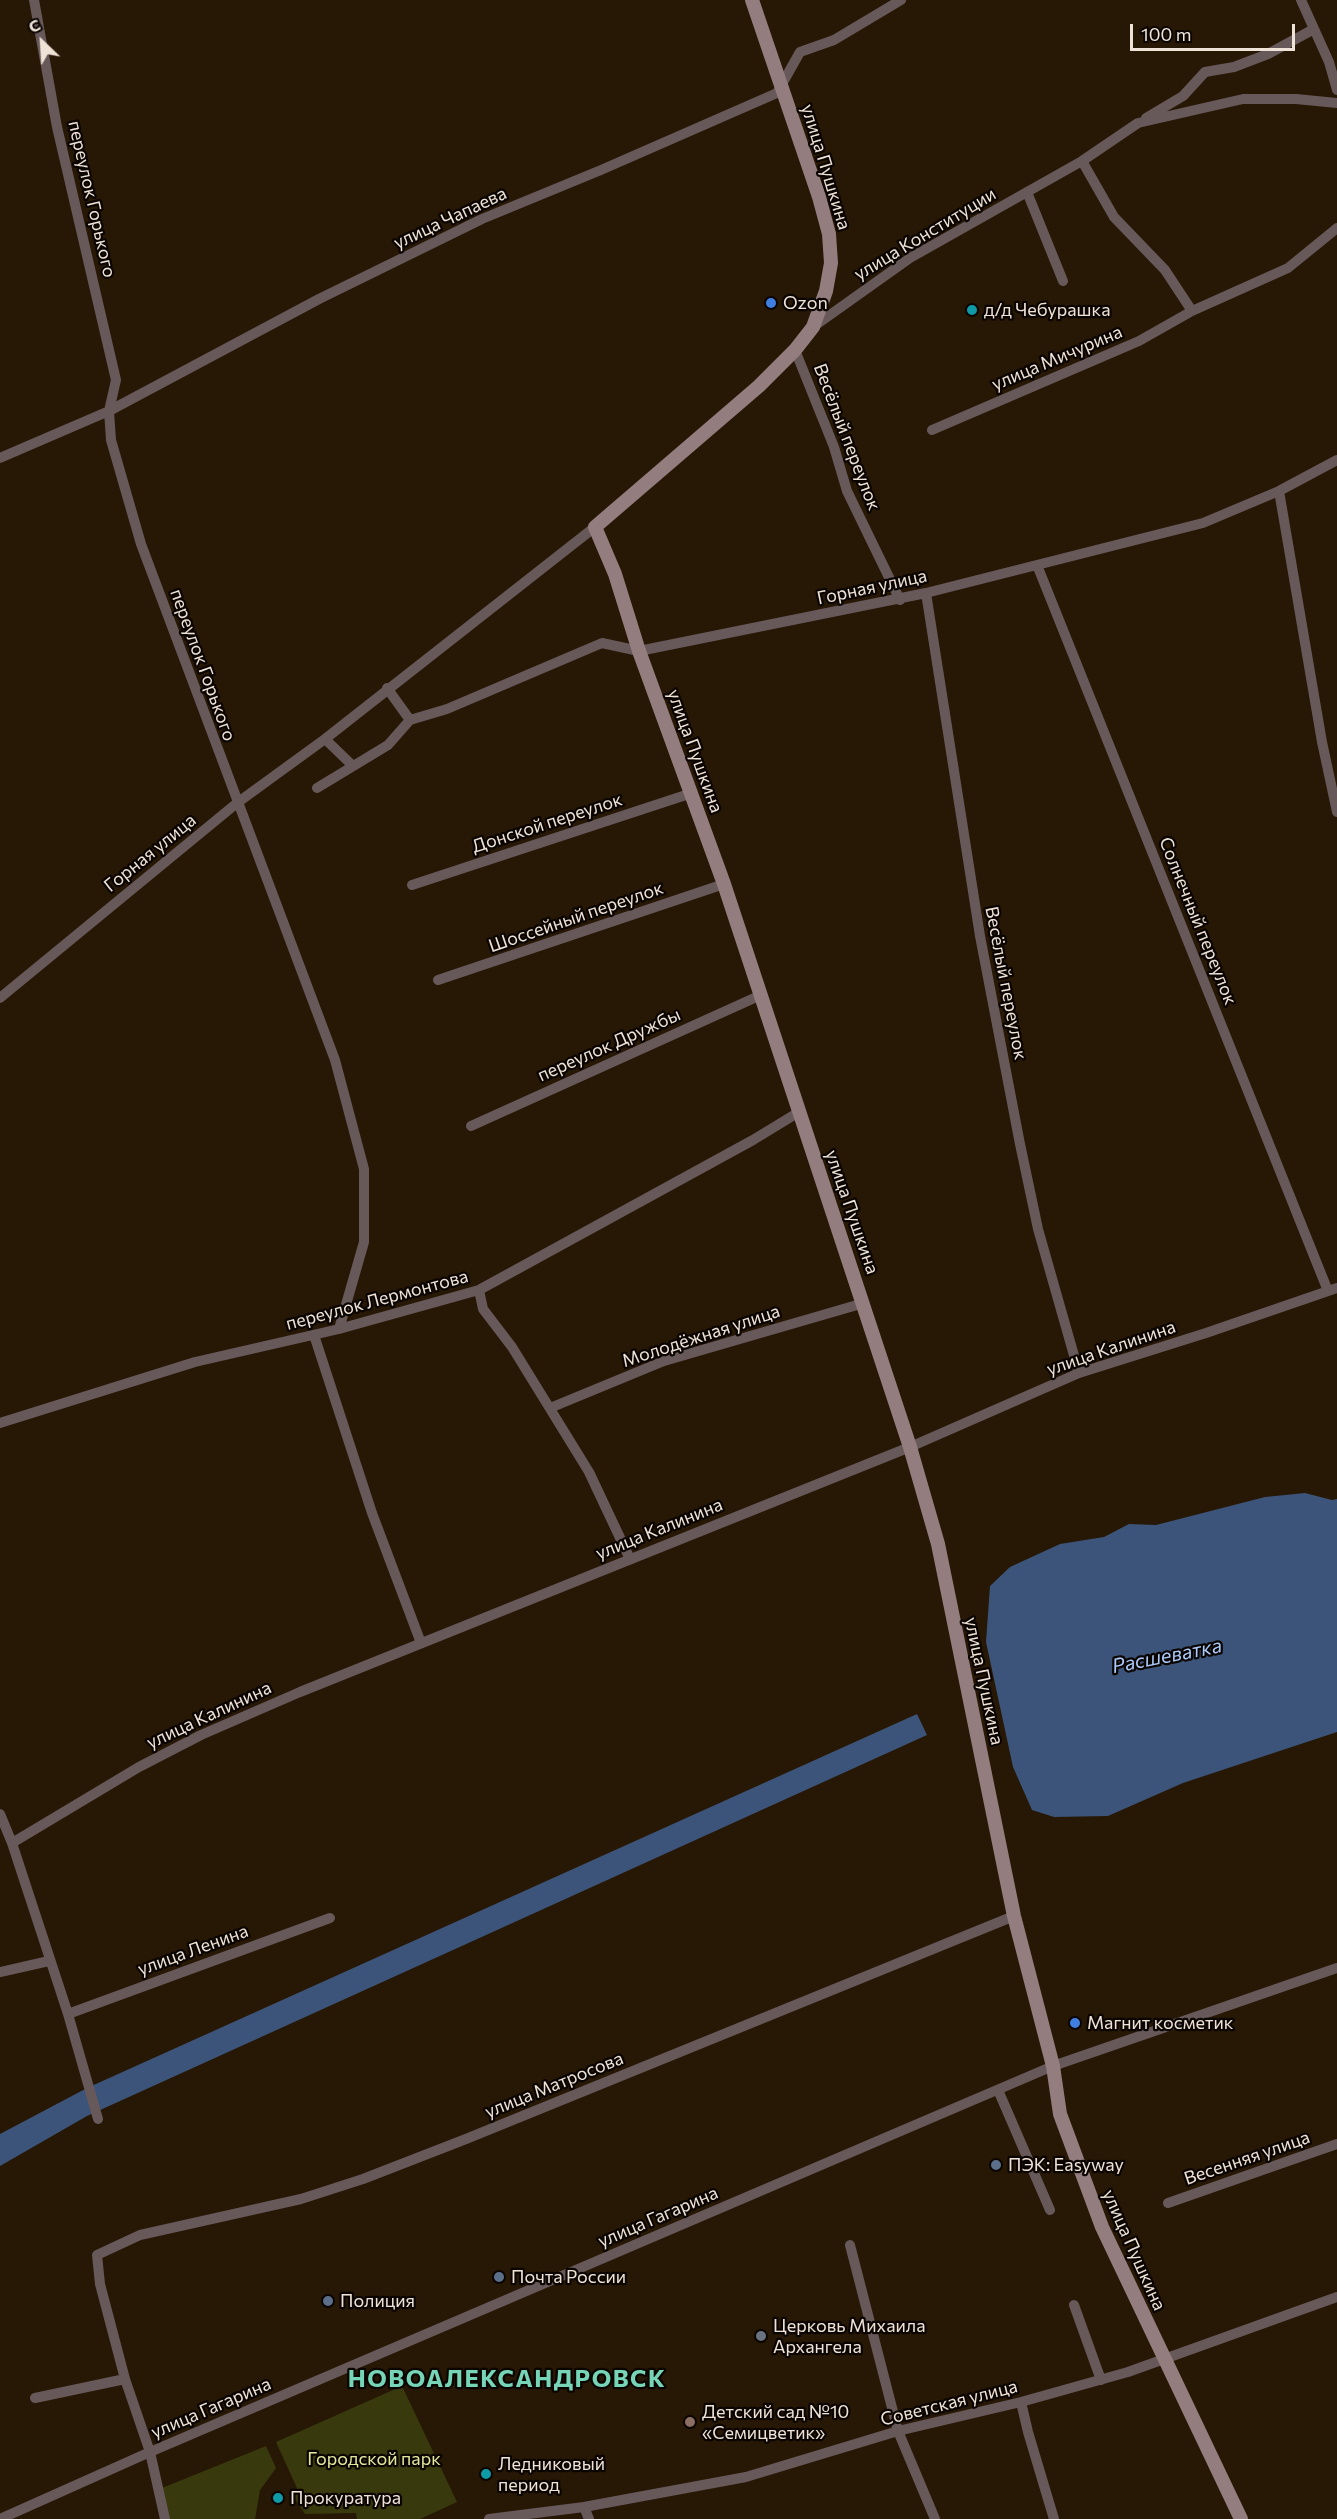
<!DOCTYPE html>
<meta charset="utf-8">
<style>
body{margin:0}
#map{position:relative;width:1337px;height:2519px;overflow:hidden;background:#271705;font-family:Commissioner,sans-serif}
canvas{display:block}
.north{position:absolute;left:12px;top:12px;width:60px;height:60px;-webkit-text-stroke:4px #0b0501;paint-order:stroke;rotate:335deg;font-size:16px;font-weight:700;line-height:24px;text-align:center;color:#efe3d8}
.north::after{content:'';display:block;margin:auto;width:21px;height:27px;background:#efe3d8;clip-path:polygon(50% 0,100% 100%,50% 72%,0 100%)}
.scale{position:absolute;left:1130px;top:24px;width:165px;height:27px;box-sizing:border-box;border:3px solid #efe3d8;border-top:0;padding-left:8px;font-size:18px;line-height:21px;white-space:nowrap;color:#efe3d8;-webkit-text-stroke:4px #0b0501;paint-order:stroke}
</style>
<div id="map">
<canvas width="1337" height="2519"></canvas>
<div class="north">С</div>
<div class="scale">100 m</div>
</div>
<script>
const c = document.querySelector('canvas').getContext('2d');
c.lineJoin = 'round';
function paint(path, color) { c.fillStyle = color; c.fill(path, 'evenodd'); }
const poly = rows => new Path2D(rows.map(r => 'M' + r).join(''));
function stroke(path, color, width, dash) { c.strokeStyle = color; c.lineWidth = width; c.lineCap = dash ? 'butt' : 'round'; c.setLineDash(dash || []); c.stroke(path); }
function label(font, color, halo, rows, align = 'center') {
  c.font = font + ' Commissioner,sans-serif'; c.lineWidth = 4.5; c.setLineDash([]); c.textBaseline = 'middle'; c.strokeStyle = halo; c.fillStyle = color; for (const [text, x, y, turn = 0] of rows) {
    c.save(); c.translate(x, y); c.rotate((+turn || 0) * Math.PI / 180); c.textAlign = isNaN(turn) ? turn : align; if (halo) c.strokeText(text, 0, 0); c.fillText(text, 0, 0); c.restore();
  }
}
paint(poly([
 [402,2386,457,2502,420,2519,357,2519,356,2513,305,2514,293,2496,297,2488,276,2442],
 [266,2446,276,2468,260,2490,255,2519,168,2519,162,2488]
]), '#383a0e');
paint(poly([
 [1305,1493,1332,1500,1337,1499,1337,1732,1183,1783,1108,1816,1054,1817,1032,1810,1013,1767,986,1642,990,1586,1010,1567,1060,1544,1104,1537,1129,1524,1156,1525,1265,1497],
 [917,1714,927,1735,87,2116,0,2166,0,2134,87,2088]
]), '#3c5479');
stroke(poly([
 [34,0,57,127,116,380,109,411,111,440,141,544,335,1060,364,1169,364,1242,339,1329],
 [1301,0,1329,62,1337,90],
 [1146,118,1183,96,1205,72,1234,67,1268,54,1314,29],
 [1027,192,1063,281],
 [1192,311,1288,268,1337,228],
 [813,327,910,258,1082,161,1138,123,1243,99,1296,99,1337,103],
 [795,350,834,447,847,491,900,600],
 [932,430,1139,341,1192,311,1165,270,1114,217,1082,161],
 [0,458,109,411,319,299,482,219,601,170,777,93,800,52,834,40,901,0],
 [1279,491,1322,742,1337,812],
 [1037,565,1328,1291],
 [926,593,980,936,1020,1144,1038,1229,1079,1373],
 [387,688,410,720],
 [325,739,352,765],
 [317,788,388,745,410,720,447,709,602,643,639,651,926,593,1203,523,1279,491,1337,460],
 [412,885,692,793],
 [438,980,724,884],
 [0,998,237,803,325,739,595,527],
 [471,1126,761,995],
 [479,1290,483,1309,512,1347,589,1472,630,1559],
 [314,1335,372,1513,421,1643],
 [550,1408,664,1361,864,1303],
 [0,1423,195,1362,339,1329,479,1290,753,1140,799,1112],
 [0,1814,12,1843,68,2014,98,2119],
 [12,1843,139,1767,201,1735,300,1692,910,1447,1079,1373,1206,1333,1337,1288],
 [0,1972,49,1961],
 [68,2014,330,1918],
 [998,2090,1050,2210],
 [1168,2203,1337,2144],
 [850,2245,898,2431,935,2519],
 [1074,2305,1101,2380],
 [35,2398,125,2379],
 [1021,2402,1028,2432,1054,2519],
 [584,2507,589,2519],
 [0,2519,150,2452,1053,2066,1337,1968],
 [165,2519,150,2452,125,2379,100,2284,97,2255,140,2235,301,2199,363,2179,466,2139,1014,1916],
 [489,2519,584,2507,746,2477,898,2431,1021,2402,1128,2372,1337,2297]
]), '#67595a', 10);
stroke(poly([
 [752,0,819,197,829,234,831,263,826,291,813,327,795,350,759,386,595,527,615,574,639,651,724,884,910,1447,938,1544,1014,1916,1053,2066,1060,2114,1102,2227,1241,2519]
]), '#937d7e', 14);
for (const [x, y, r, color] of [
 [771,303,6,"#3f7fe0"],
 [972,310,6,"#0f9aa8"],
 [1075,2023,6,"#3f7fe0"],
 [996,2165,6,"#5c6f8a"],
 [499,2277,6,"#5c6f8a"],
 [328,2301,6,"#5c6f8a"],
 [761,2336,6,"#6b7280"],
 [690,2422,6,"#8d6e63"],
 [486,2474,6,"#0f9aa8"],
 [278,2498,6,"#0f9aa8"]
]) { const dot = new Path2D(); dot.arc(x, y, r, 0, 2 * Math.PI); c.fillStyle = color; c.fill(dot); stroke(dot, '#0b0501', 2); }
label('18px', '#efe3d8', '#0b0501', [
 ["улица Пушкина",826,167,73],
 ["переулок Горького",92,199,77],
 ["улица Чапаева",450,218,-25],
 ["улица Конституции",925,234,-31],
 ["улица Мичурина",1057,358,-23],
 ["Весёлый переулок",847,437,69],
 ["Горная улица",872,587,-12],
 ["переулок Горького",203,665,70],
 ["улица Пушкина",695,751,70],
 ["Донской переулок",547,823,-18],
 ["Горная улица",150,853,-39],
 ["Шоссейный переулок",576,917,-19],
 ["Солнечный переулок",1198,921,68],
 ["Весёлый переулок",1006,983,79],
 ["переулок Дружбы",609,1045,-24],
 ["улица Пушкина",852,1212,71],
 ["переулок Лермонтова",377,1300,-15],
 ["Молодёжная улица",701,1336,-18],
 ["улица Калинина",1111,1348,-19],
 ["улица Калинина",659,1529,-22],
 ["улица Пушкина",984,1681,78],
 ["улица Калинина",209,1715,-25],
 ["улица Ленина",193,1950,-20],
 ["улица Матросова",554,2085,-22],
 ["Весенняя улица",1247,2158,-19],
 ["улица Гагарина",658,2217,-23],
 ["улица Пушкина",1134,2250,66],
 ["Советская улица",949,2403,-14],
 ["улица Гагарина",211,2408,-23]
]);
label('18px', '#efe3d8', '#0b0501', [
 ["Ozon",783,303],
 ["д/д Чебурашка",984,310],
 ["Магнит косметик",1087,2023],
 ["ПЭК: Easyway",1008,2165],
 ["Почта России",511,2277],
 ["Полиция",340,2301],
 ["Церковь Михаила",773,2326],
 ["Архангела",773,2347],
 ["Детский сад №10",702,2412],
 ["«Семицветик»",702,2433],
 ["Ледниковый",498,2464],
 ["период",498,2485],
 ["Прокуратура",290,2498]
], 'left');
label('18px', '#e2e89b', '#0b0501', [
 ["Городской парк",374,2459]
]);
label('italic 20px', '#abcbfd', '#0b0501', [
 ["Расшеватка",1167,1656,-11]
]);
c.letterSpacing = '1.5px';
label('bold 24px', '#77d5b7', '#0b0501', [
 ["НОВОАЛЕКСАНДРОВСК",507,2379]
]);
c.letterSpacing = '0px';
</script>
